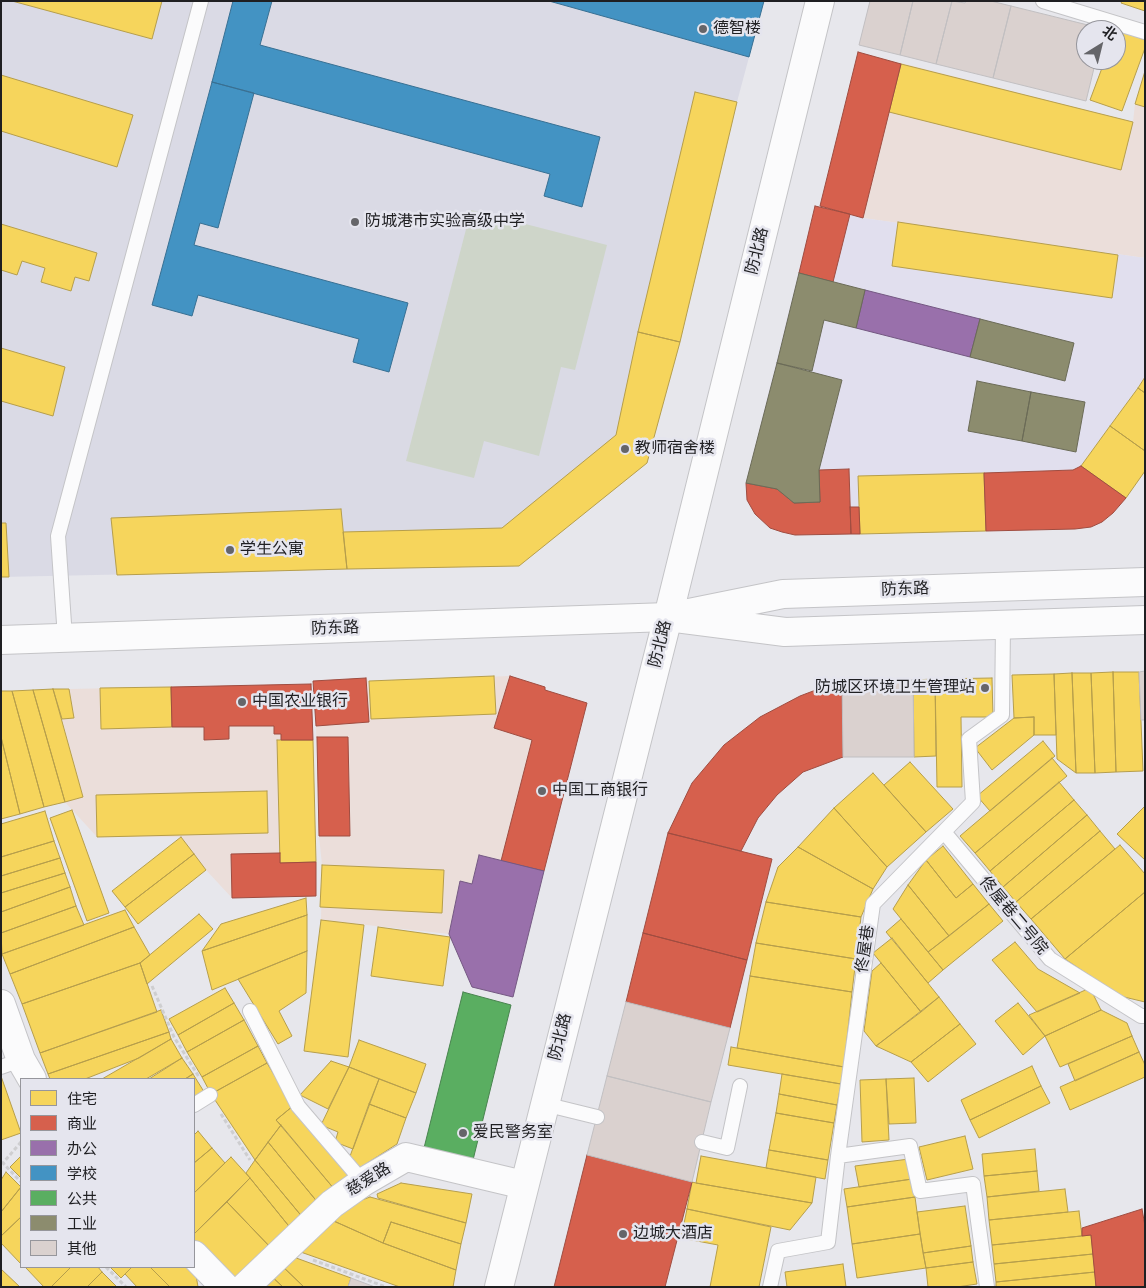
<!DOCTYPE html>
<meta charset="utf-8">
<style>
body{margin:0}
#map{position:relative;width:1146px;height:1288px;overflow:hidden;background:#e7e7ec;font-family:"Sofia Sans Condensed","Noto Sans SC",sans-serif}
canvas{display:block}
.frame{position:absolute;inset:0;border:2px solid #1f1f22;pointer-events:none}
.legend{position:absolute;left:20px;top:1078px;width:175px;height:190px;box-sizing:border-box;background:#e5e5ee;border:1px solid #96969c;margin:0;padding:6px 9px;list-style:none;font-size:15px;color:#1f1f22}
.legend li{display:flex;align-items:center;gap:10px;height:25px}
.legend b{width:25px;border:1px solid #96969c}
.north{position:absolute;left:1076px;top:20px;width:50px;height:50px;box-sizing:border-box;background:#e5e5ee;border:1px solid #96969c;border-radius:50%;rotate:36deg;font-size:14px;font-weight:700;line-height:20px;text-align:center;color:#1f1f22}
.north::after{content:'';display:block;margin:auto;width:18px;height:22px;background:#656569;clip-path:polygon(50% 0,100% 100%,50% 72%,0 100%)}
</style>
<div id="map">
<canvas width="1146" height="1288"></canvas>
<div class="frame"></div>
<ul class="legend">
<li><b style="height:14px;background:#f6d55c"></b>住宅</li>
<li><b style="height:14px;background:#d6604d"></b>商业</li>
<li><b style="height:14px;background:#9970ab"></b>办公</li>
<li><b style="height:14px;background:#4393c3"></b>学校</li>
<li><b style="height:14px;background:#5aae61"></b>公共</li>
<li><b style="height:14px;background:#8c8c6e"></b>工业</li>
<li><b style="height:14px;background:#dad1cf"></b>其他</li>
</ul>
<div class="north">北</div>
</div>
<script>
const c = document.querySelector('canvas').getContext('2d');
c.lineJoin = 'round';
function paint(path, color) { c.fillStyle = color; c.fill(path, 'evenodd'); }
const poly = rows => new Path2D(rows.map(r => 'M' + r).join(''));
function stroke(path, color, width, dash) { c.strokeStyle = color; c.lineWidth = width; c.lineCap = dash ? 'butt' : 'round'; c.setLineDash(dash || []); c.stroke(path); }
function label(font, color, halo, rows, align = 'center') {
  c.font = font + ' "Sofia Sans Condensed","Noto Sans SC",sans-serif'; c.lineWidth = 5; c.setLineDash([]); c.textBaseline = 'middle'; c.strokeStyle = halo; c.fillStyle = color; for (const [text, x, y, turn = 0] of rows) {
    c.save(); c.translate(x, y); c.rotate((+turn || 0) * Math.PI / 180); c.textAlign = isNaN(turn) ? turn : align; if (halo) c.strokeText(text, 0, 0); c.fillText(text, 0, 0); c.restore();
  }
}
paint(poly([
 [858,52,1133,122,1135,104,1145,107,1145,258,863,218,820,206],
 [510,676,545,687,545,690,587,703,544,871,479,855,472,884,460,882,449,934,321,920,322,865,319,836,316,726,313,681,366,678,369,681],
 [311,684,316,896,232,898,206,870,180,837,97,837,65,802,83,797,62,719,74,718,69,689]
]), '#ebdeda');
paint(poly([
 [815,206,863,218,1145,258,1145,377,1081,466,1073,470,984,473,986,531,851,534,849,469,820,470,820,502,777,489,746,483]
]), '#e1dfee');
paint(poly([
 [1,1,764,1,737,102,680,342,647,463,519,566,1,577]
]), '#dadae5');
paint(poly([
 [471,210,607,245,575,370,561,367,539,456,484,441,474,478,406,461]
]), '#ced5c9');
const homes = poly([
 [12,1,162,1,152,39,12,1],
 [1122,1,1145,1,1145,11,1121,3,1122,1],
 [1116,29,1145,40,1145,48,1122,111,1090,100,1105,60,1116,60,1116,29],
 [901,64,1133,122,1121,170,889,112,901,64],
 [1145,71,1145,107,1135,104,1145,71],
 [1,75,133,115,117,167,1,131,1,75],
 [695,92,737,102,680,342,638,332,695,92],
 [898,222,1118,255,1112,298,892,266,898,222],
 [1,224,97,253,89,281,75,277,71,291,41,282,45,268,22,261,17,275,1,270,1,224],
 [638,332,680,342,647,463,519,566,347,569,343,532,502,528,616,435,638,332],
 [1,348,65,367,53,416,1,401,1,348],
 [1145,377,1145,393,1138,388,1145,377],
 [1138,388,1145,393,1145,451,1110,426,1138,388],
 [1110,426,1145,451,1145,471,1126,498,1081,466,1110,426],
 [984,473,986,531,860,534,858,476,984,473],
 [341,509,347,569,117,575,111,518,341,509],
 [1,523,6,523,9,577,1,577,1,523],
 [1113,672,1139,672,1143,771,1116,772,1113,672],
 [1113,672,1116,772,1095,773,1091,673,1113,672],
 [1072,673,1091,673,1095,773,1076,773,1072,673],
 [1072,673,1076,773,1057,759,1054,674,1072,673],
 [1054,674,1056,735,1034,735,1034,717,1014,718,1012,675,1054,674],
 [494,676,496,714,371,719,369,681,494,676],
 [992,678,993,717,961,717,962,787,937,787,935,679,992,678],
 [935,679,936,756,914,757,913,680,935,679],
 [171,687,172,727,101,729,100,688,171,687],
 [53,689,69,689,74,718,62,719,53,689],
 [53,689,83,797,65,802,33,690,53,689],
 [33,690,65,802,44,807,12,691,33,690],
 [1,691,12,691,44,807,20,814,1,737,1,691],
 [1034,717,1034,735,992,770,975,748,1014,718,1034,717],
 [1,737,20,814,1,819,1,737],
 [277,740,313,740,316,862,280,863,277,740],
 [1043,741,1055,756,990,811,977,796,1043,741],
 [1052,758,1067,776,975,853,960,836,1052,758],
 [910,762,953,809,926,832,884,785,910,762],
 [873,773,926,832,887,867,834,808,873,773],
 [1059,782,1074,800,990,871,975,853,1059,782],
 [267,791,268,833,97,837,96,795,267,791],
 [1074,800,1087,815,1003,887,990,871,1074,800],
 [1145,806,1145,860,1117,834,1145,806],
 [834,808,887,867,873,889,798,847,834,808],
 [72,810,109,913,87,921,50,818,72,810],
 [45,811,54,841,1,857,1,824,45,811],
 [1087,815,1100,831,1016,902,1003,887,1087,815],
 [1100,831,1115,849,1031,919,1016,902,1100,831],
 [181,837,194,854,125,907,112,891,181,837],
 [54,841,60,858,1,876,1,857,54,841],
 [1120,845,1145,874,1145,892,1065,959,1031,919,1120,845],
 [943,846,973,884,956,898,926,860,943,846],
 [798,847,873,889,861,917,766,902,778,867,798,847],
 [194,854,206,870,138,924,125,907,194,854],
 [60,858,65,873,1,893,1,876,60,858],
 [926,860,956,898,973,884,989,904,949,936,908,885,926,860],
 [322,865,444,870,442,913,320,907,322,865],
 [65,873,70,887,1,912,1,893,65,873],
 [908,885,949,936,928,952,893,909,908,885],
 [70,887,76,906,1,933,1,912,70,887],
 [1145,892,1145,1002,1120,996,1065,959,1145,892],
 [306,898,307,915,202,951,221,924,306,898],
 [766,902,861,917,856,959,756,943,766,902],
 [989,904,1003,921,943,970,928,952,989,904],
 [76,906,84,925,2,954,1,933,76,906],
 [125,910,134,927,10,974,2,954,125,910],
 [199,914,213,929,147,984,140,963,199,914],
 [307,915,307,951,212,990,202,951,307,915],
 [901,919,943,970,928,983,886,932,901,919],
 [321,920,364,925,348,1057,304,1051,321,920],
 [134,927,150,955,140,963,22,1004,10,974,134,927],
 [378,927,450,937,443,986,371,976,378,927],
 [892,938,939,997,921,1012,873,953,892,938],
 [1015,942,1038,969,1080,993,1037,1012,992,960,1015,942],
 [756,943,856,959,852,992,750,976,756,943],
 [307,951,306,993,279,1011,292,1036,278,1044,238,979,307,951],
 [140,963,157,1012,40,1053,22,1004,140,963],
 [881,963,921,1012,876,1046,864,1031,872,971,881,963],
 [750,976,852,992,844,1067,737,1048,750,976],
 [225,988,234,1003,178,1035,169,1019,225,988],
 [1090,988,1101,1010,1045,1036,1029,1015,1090,988],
 [939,997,960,1024,911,1062,876,1046,939,997],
 [234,1003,244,1020,187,1052,178,1035,234,1003],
 [1018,1003,1045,1036,1023,1055,995,1021,1018,1003],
 [161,1010,169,1032,48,1074,40,1053,161,1010],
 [1101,1010,1127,1023,1132,1036,1060,1067,1045,1036,1101,1010],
 [244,1020,258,1046,202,1077,187,1052,244,1020],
 [960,1024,976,1044,928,1082,911,1062,960,1024],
 [169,1032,171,1039,139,1058,85,1079,50,1079,48,1074,169,1032],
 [1132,1036,1139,1052,1075,1081,1068,1064,1132,1036],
 [171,1039,182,1058,146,1079,102,1079,171,1039],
 [359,1040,426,1064,416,1093,349,1067,359,1040],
 [258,1046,267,1063,211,1094,202,1077,258,1046],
 [731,1047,844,1067,841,1084,728,1065,731,1047],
 [1139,1052,1145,1065,1145,1077,1070,1110,1060,1087,1139,1052],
 [182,1058,193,1074,185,1079,149,1079,182,1058],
 [331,1061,349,1067,328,1109,300,1095,331,1061],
 [267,1063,293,1106,276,1120,281,1125,255,1160,211,1094,267,1063],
 [1032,1066,1041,1086,970,1120,961,1100,1032,1066],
 [349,1067,379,1079,353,1149,335,1142,338,1132,321,1125,349,1067],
 [193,1074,206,1095,194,1103,194,1079,185,1079,193,1074],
 [782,1074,841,1084,837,1105,779,1094,782,1074],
 [1,1076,21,1133,1,1140,1,1076],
 [914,1078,916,1123,889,1124,886,1079,914,1078],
 [379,1079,416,1093,406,1118,369,1104,379,1079],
 [886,1079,889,1140,862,1142,860,1080,886,1079],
 [1041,1086,1050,1103,979,1138,970,1120,1041,1086],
 [779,1094,837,1105,834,1123,776,1113,779,1094],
 [369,1104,406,1118,397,1144,358,1169,349,1159,369,1104],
 [293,1106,350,1176,335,1190,276,1120,293,1106],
 [776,1113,834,1123,828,1160,769,1150,776,1113],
 [281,1125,335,1190,319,1204,268,1142,281,1125],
 [198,1131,212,1148,194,1163,194,1135,198,1131],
 [965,1136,973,1169,927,1180,919,1147,965,1136],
 [268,1142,319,1204,304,1219,255,1160,268,1142],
 [212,1148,225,1163,194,1193,194,1163,212,1148],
 [1035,1149,1037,1171,984,1176,982,1154,1035,1149],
 [769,1150,828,1160,825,1179,766,1168,769,1150],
 [21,1156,21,1178,10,1167,21,1156],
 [701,1156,816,1177,812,1203,696,1183,701,1156],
 [231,1157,250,1178,194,1234,194,1193,231,1157],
 [909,1159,912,1179,859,1187,855,1166,909,1159],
 [255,1160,304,1219,292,1230,246,1173,255,1160],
 [1037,1171,1039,1191,987,1197,984,1176,1037,1171],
 [6,1172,21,1187,1,1212,1,1180,6,1172],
 [250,1178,292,1230,272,1249,227,1202,250,1178],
 [912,1179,915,1197,847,1207,844,1189,912,1179],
 [692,1182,696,1183,812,1203,790,1230,687,1209,692,1182],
 [401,1183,472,1194,466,1223,378,1198,377,1194,401,1183],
 [21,1187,21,1217,1,1236,1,1212,21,1187],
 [1065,1189,1068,1212,989,1220,987,1197,1065,1189],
 [370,1197,466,1223,461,1244,391,1222,383,1243,327,1218,346,1206,370,1197],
 [915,1197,920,1234,852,1244,847,1207,915,1197],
 [227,1202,272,1249,236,1284,194,1241,194,1234,227,1202],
 [965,1206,971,1246,923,1253,917,1212,965,1206],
 [687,1209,771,1227,759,1287,710,1287,718,1245,681,1238,687,1209],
 [1079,1211,1082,1236,992,1245,989,1220,1079,1211],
 [21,1217,21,1264,1,1243,1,1236,21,1217],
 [327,1218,383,1243,456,1270,453,1287,400,1287,295,1250,327,1218],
 [391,1222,461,1244,456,1270,383,1243,391,1222],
 [920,1234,926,1268,857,1278,852,1244,920,1234],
 [1091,1235,1093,1254,994,1264,992,1245,1091,1235],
 [971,1246,973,1262,926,1268,923,1253,971,1246],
 [1093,1254,1095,1272,996,1282,994,1264,1093,1254],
 [288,1255,351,1278,348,1287,304,1287,280,1264,288,1255],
 [973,1262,977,1284,957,1287,928,1287,926,1268,973,1262],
 [280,1264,304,1287,283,1287,269,1274,280,1264],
 [843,1264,846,1287,787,1287,785,1272,843,1264],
 [28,1267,71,1267,51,1287,44,1287,26,1268,28,1267],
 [71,1267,98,1267,102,1272,87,1287,51,1287,71,1267],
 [110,1267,132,1267,121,1278,110,1267],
 [132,1267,150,1267,170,1287,137,1287,125,1274,132,1267],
 [150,1267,193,1267,195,1269,198,1287,170,1287,150,1267],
 [1,1269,20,1287,1,1287,1,1269],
 [102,1272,117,1287,87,1287,102,1272],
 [1095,1272,1096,1287,996,1287,996,1282,1095,1272],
 [269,1274,283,1287,259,1287,269,1274]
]);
paint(homes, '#f6d55c');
stroke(homes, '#b69e4b', 1);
const shops = poly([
 [858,52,901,64,863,218,820,206,858,52],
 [815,206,850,214,833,282,799,273,815,206],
 [1081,466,1126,498,1113,513,1102,522,1091,527,1075,529,986,531,984,473,1073,470,1081,466],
 [849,469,851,534,795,535,782,532,770,528,755,514,747,500,746,483,777,489,794,503,820,502,819,470,849,469],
 [850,507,859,507,860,534,851,534,850,507],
 [510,676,545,687,545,690,587,703,544,871,501,861,532,740,494,728,510,676],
 [366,678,369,722,316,726,313,681,366,678],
 [842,680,843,757,803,772,777,795,758,818,741,851,668,833,692,783,724,745,760,717,800,696,842,680],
 [311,684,313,740,281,740,281,734,274,734,274,726,229,726,229,739,204,740,204,727,172,727,171,687,311,684],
 [317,737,348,737,350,836,319,836,317,737],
 [668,833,772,859,747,960,643,933,668,833],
 [280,853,280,863,316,862,316,896,232,898,231,854,280,853],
 [643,933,747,960,730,1028,626,1002,643,933],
 [587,1155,692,1182,665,1287,554,1287,587,1155],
 [1142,1209,1145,1226,1145,1287,1096,1287,1091,1235,1082,1236,1082,1228,1142,1209]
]);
paint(shops, '#d6604d');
stroke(shops, '#9f4c40', 1);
const offices = poly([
 [865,290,980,319,970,357,856,328,865,290],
 [479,855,544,871,513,997,472,987,449,934,460,881,472,884,479,855]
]);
paint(offices, '#9970ab');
stroke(offices, '#745882', 1);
const schools = poly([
 [233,1,272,1,260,45,600,137,582,207,544,196,550,174,212,82,233,1],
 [549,1,764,1,749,57,549,1],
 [212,82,254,93,218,228,200,223,194,245,408,303,389,372,353,362,359,339,198,295,192,316,152,305,212,82]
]);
paint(schools, '#4393c3');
stroke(schools, '#387093', 1);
const public = poly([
 [463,992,511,1005,473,1160,424,1148,463,992]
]);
paint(public, '#5aae61');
stroke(public, '#48834e', 1);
const industry = poly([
 [799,273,865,290,856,328,824,320,812,371,777,363,799,273],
 [980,319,1074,343,1065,381,970,357,980,319],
 [777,363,842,380,819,470,820,502,794,503,777,489,746,483,777,363],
 [977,381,1031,392,1022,441,968,431,977,381],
 [1031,392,1085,402,1076,452,1022,441,1031,392]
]);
paint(industry, '#8c8c6e');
stroke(industry, '#6b6b57', 1);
const building = poly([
 [870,1,913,1,900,55,859,45,870,1],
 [913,1,952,1,936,64,900,55,913,1],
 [952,1,965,3,966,1,991,1,1011,6,993,78,936,64,952,1],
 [1011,6,1104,29,1086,30,1086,60,1096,60,1086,101,993,78,1011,6],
 [1145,671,1145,720,1141,720,1139,672,1145,671],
 [842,680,913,680,914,757,843,757,842,680],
 [626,1002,730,1028,711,1102,607,1076,626,1002],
 [607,1076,711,1102,692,1182,587,1155,607,1076],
 [351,1278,375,1287,348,1287,351,1278]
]);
paint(building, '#dad1cf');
stroke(building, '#c1bfc1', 1);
const service = poly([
 [1043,1,1145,32],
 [65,638,58,536,201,1],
 [944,832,1050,959,1141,1016,1145,1016],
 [250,1011,298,1106,363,1182],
 [1,1067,21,1060],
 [544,1104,597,1117],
 [194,1105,210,1095],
 [702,1142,727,1148,740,1086],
 [838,1156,910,1146,920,1191,973,1184,987,1287],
 [770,1287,778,1251,828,1242,838,1156,873,904,973,802,969,739,1002,715,1003,625]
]);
const minor = poly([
 [1,1004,21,1060,32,1079],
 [194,1255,225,1287],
 [245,1287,332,1204,363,1182,406,1157,524,1185]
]);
const tertiary = poly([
 [499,1287,668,617,820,1]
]);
const primary = poly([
 [689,613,783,594,1145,582],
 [1,640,668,617,785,632,1145,620]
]);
stroke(service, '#c4c4c7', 16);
stroke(minor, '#c4c4c7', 30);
stroke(tertiary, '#c4c4c7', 30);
stroke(primary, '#c4c4c7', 30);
stroke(poly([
 [152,986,174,1037,199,1077],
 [221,1114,250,1160],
 [21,1142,3,1163,21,1182],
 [313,1260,386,1287],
 [106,1267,126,1287]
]), '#ceced0', 3, [4, 2.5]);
stroke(service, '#fbfbfc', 14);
stroke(minor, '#fbfbfc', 28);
stroke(tertiary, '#fbfbfc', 28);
stroke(primary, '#fbfbfc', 28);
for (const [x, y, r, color] of [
 [703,29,5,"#656569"],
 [355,222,5,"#656569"],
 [625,449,5,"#656569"],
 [230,550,5,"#656569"],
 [985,688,5,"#656569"],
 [242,702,5,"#656569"],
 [542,791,5,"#656569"],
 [463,1133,5,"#656569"],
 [623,1234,5,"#656569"]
]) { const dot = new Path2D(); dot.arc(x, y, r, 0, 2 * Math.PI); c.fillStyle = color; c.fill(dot); stroke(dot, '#e5e5ee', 2); }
label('16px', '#1f1f22', '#e5e5ee', [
 ["德智楼",713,29],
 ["防城港市实验高级中学",365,222],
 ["教师宿舍楼",635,449],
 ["学生公寓",240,550],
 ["防城区环境卫生管理站",975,688,"right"],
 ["中国农业银行",252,702],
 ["中国工商银行",552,791],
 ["爱民警务室",473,1133],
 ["边城大酒店",633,1234]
], 'left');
label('16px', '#1f1f22', '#e5e5ee', [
 ["防北路",758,251,-76],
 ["防东路",905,590,-2],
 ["防东路",335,629,-2],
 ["防北路",661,644,-76],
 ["佟屋巷二号院",1013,916,50],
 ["佟屋巷",866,949,-82],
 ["防北路",561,1037,-76],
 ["慈爱路",369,1180,-32]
]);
</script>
